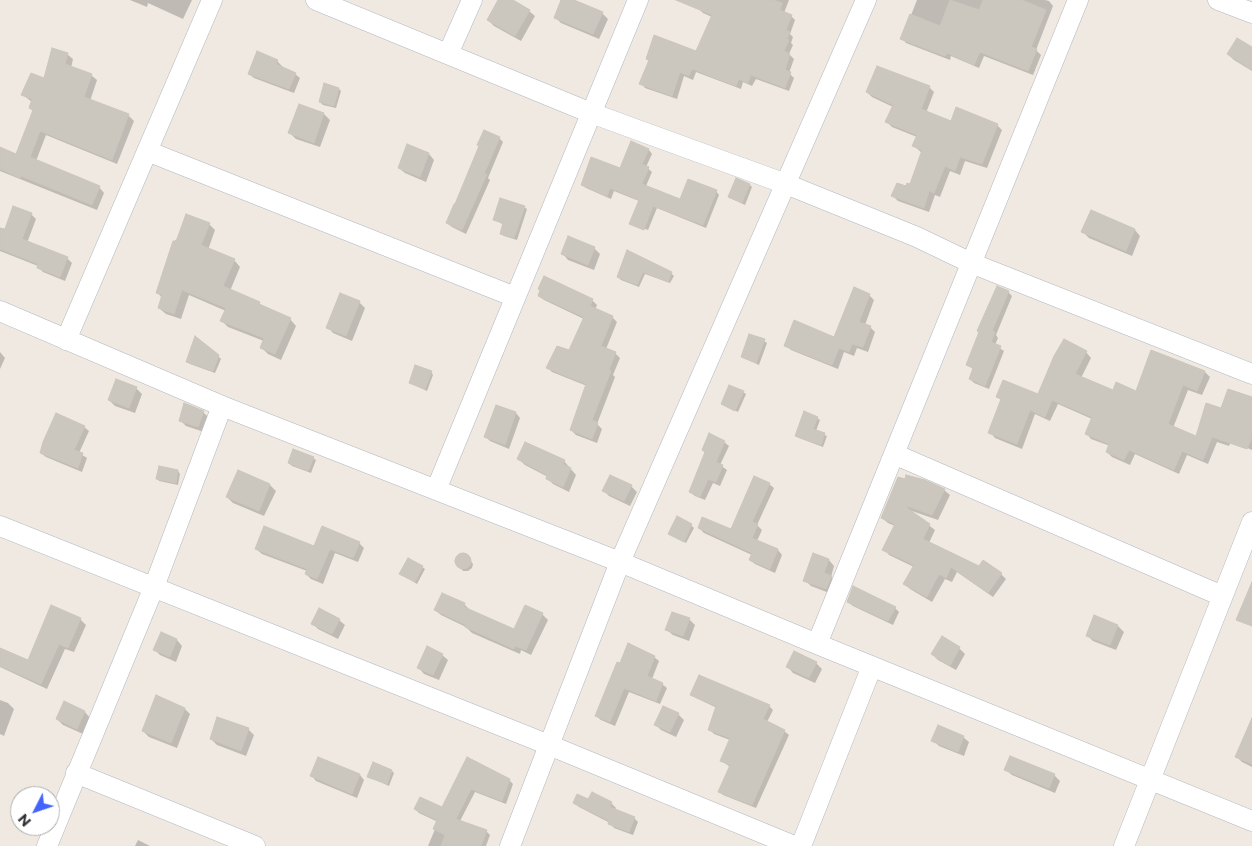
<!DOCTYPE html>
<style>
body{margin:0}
#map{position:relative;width:1252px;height:846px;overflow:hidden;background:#efe9e1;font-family:Montserrat,sans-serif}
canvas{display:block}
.north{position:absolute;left:10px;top:786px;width:50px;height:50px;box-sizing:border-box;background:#fff;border:1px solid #ababab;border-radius:50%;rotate:229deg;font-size:14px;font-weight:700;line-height:20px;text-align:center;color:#2e2e2e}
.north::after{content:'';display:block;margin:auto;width:18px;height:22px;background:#4264fb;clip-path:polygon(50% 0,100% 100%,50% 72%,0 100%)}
</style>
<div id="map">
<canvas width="1252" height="846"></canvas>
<div class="north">N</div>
</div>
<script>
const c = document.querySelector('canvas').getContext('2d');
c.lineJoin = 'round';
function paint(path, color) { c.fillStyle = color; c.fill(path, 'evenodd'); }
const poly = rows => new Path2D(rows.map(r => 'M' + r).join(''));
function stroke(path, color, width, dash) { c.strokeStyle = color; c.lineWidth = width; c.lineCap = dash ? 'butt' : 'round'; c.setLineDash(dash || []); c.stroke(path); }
paint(poly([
 [130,0,192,0,183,19,148,3,147,7],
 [500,0,510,0,529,11,535,16,521,41,494,26,488,20],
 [562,0,571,0,602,13,608,19,599,39,561,23,555,17],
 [702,0,789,0,784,13,791,16,795,20,790,34,793,37,791,43,793,45,789,54,794,59,789,73,794,78,789,91,756,79,752,86,743,82,741,89,696,72,693,80,684,76,677,99,645,88,641,83,649,61,647,58,697,53,712,17,703,13,698,8],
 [917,0,1045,0,1049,1,1053,6,1036,50,1041,55,1033,75,984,56,979,68,951,56,950,60,906,43,902,38],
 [1252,49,1252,71,1234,60,1228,54],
 [67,54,73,59,71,68,91,75,97,80,90,101,128,115,134,121,117,164,46,135,36,161,99,187,104,193,97,210,0,171,0,153,17,156,34,111,30,108,32,102,23,95,45,80],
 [277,61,282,66,281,68,295,74,300,78,294,93,254,78,249,74],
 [929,87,934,92,926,113,951,122,997,125,1002,130,987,168,965,161,960,175,950,171,940,197,935,195,929,212,898,201,893,196,910,185,922,153,914,146,917,137,892,127,887,122,893,107,872,97,867,92],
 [339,89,341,91,336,108,323,105,320,102],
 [300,106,324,114,330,120,320,147,296,139,290,133],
 [499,138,503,142,488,178,490,180,466,234,452,227,447,223],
 [649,150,652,154,646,167,652,172,646,186,681,200,716,191,719,195,706,228,657,208,648,230,633,224,633,226,631,223,639,201,614,191,611,199,586,188,582,184,621,169],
 [429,154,434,160,426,182,405,173,399,168],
 [750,185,752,187,745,205,729,197],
 [524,207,527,209,517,240,504,236,501,233,504,225,495,220],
 [1091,212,1135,230,1140,236,1132,256,1089,238,1083,232],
 [31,214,36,219,27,243,67,258,72,263,65,281,43,272,38,266,0,251,0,229,5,230],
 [209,224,215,230,208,250,234,260,240,267,230,291,259,303,264,308,290,319,296,326,281,360,268,354,262,348,264,341,228,327,222,321,226,311,189,295,181,319,166,314,159,308,162,298,157,292],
 [594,248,600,254,594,270,568,260,563,254],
 [628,252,671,273,674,276,670,283,645,274,639,287,621,280,618,277],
 [1008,292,1012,296,996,335,998,338,995,345,1004,351,989,389,974,383,970,379,974,370,968,365],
 [869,295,874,300,865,325,870,327,875,332,868,352,857,348,854,356,844,352,838,369,791,350,786,345,835,338],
 [539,296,592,300,597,305,595,310,612,317,617,322,606,349,615,353,620,358,613,375,615,377,597,424,602,429,597,443,576,435,571,430,587,386,552,372,547,367,570,352,584,319,544,300],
 [359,302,365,308,352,341,333,333,328,327],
 [764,341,767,343,759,365,742,357],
 [0,352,5,358,0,369],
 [1086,352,1091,358,1081,378,1113,392,1137,392,1205,372,1210,377,1202,395,1188,390,1173,428,1196,437,1222,410,1252,399,1252,450,1231,441,1229,446,1217,442,1208,464,1187,455,1179,474,1135,454,1130,465,1112,457,1107,452,1110,446,1091,439,1086,433,1092,419,1058,404,1050,421,1035,414,1022,449,995,438,990,432,1002,401,997,396,1039,396],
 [218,356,221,359,215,373,190,364,188,361],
 [431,372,433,375,427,391,410,383],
 [136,388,142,394,135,413,115,406,109,400],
 [743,392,746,394,738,412,722,404],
 [496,407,516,413,520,418,509,449,490,441,486,437],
 [203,412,209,418,204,432,186,426,180,420],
 [817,418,820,420,816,431,827,436,823,447,799,438,796,436],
 [84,427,89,431,79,453,87,458,82,472,46,457,41,453],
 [724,442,729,446,720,465,727,470,720,486,713,483,705,500,695,496,690,492],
 [313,458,316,460,311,473,292,466,289,463],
 [519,459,564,461,576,475,569,492,553,484,547,478,548,477,525,465],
 [160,467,178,471,180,474,178,485,159,481,157,478],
 [238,471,270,485,276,491,264,516,233,503,227,497],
 [898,478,944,490,950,495,938,520,909,510,935,530,929,543,980,568,1001,574,1006,579,993,597,957,572,952,582,945,579,932,602,910,589,905,584,914,567,889,555,884,549,895,526,888,523,882,518],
 [769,484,774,488,757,525,762,530,757,541,778,550,782,555,775,573,755,564,750,560,752,555,704,533,699,528,731,530],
 [631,486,637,492,630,506,609,496,604,491],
 [691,525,694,528,686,543,670,534],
 [359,543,364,548,358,562,335,553,323,584,311,579,306,574,307,571,262,554,256,549,315,547],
 [466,555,473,564,472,568,468,571,463,571,457,564,456,560,459,556],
 [814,555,829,560,834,566,831,577,837,583,832,594,811,586,805,580],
 [422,567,425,569,417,584,401,574],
 [848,602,895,608,899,612,893,625,853,606],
 [464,604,470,610,515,631,542,614,548,620,531,655,521,650,520,654,472,633,466,627,441,615,435,610],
 [1095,616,1118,626,1124,632,1116,650,1093,641,1087,635],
 [80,619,86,625,74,652,65,649,47,689,0,667,0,655,28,662],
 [689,619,695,625,689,641,673,635,667,630],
 [339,620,345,625,338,639,318,629,313,624],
 [161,634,177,640,182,646,176,662,160,655,154,649],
 [959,648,965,654,956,670,938,660,932,654],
 [442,655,448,660,439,680,424,674,419,668],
 [654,657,659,661,652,679,662,684,667,688,660,704,629,692,615,726,601,720,596,716],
 [816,663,822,669,815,683,793,673,788,667],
 [692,694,769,706,773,710,767,722,784,731,789,735,756,808,723,795,719,791,730,767,722,761,730,740,714,734,710,730,717,708,696,698],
 [0,700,8,703,14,709,4,736,0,734],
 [64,703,85,712,90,718,83,734,63,725,57,719],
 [185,709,190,714,177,748,149,737,143,731],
 [678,714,684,720,676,737,661,730,655,724],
 [248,729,254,735,246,756,217,745,211,739],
 [1252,729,1252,767,1242,762,1237,757],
 [963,737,969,742,964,756,939,746,933,740],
 [467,759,509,780,513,784,506,804,475,792,460,821,486,831,490,835,486,846,428,846,438,822,419,813,415,809,443,809],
 [1006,770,1054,775,1060,781,1055,793,1012,775],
 [392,771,394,773,389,786,369,777],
 [360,775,364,780,357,798,316,781,312,776],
 [592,794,612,804,616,808,615,810,634,818,638,822,633,835,614,828,610,823,579,807,574,803,589,800],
 [138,840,150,846,135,846]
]), '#0003');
const building = poly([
 [498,0,513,0,530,10,515,36,487,20,498,0],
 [561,0,574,0,603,12,593,34,554,18,561,0],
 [676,0,773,0,782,3,780,10,792,15,786,30,790,32,787,39,789,40,784,51,790,54,785,70,791,72,785,88,751,75,748,83,739,79,736,86,692,69,689,76,680,72,672,96,639,84,649,60,646,59,654,35,696,51,712,15,676,0],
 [950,0,979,10,983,0,1022,0,1046,10,1031,47,1037,49,1028,71,980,52,974,65,947,53,945,56,900,39,910,14,940,26,950,0],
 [1237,38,1252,47,1252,70,1227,54,1237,38],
 [52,48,68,53,65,64,92,74,84,97,129,114,112,160,40,131,30,157,100,186,92,205,21,176,20,178,0,169,0,147,16,154,33,110,29,108,32,99,21,95,31,73,44,78,52,48],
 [257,51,278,60,276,64,296,73,289,89,248,74,257,51],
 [877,66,930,86,921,109,951,121,956,107,998,124,982,164,960,157,955,171,945,166,934,193,929,191,924,208,891,196,897,183,906,186,907,183,910,184,922,150,912,146,917,135,885,122,893,105,866,92,877,66],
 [324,83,339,88,334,106,319,102,324,83],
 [299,104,324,113,314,143,288,133,299,104],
 [484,130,500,137,484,174,487,174,462,230,446,223,454,204,455,204,479,146,477,145,484,130],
 [631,141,649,149,642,164,649,167,642,184,680,199,688,179,717,190,703,225,653,206,644,230,629,224,639,200,610,188,607,196,581,185,591,157,620,168,631,141],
 [407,144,429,153,420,177,398,168,407,144],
 [736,178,750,184,742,203,728,197,736,178],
 [500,198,525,206,514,238,500,234,503,223,493,220,500,198],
 [13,206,32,213,22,239,68,257,60,277,37,268,38,264,0,249,0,228,5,229,13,206],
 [1091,210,1135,229,1126,251,1081,232,1091,210],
 [186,214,210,223,201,245,235,259,223,286,260,302,259,304,291,318,275,354,260,348,264,338,220,321,226,308,182,290,174,314,158,308,162,295,156,293,173,241,175,241,177,239,186,214],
 [568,236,595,247,588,265,561,254,568,236],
 [627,250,672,272,668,282,643,272,637,285,617,277,627,250],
 [544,276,593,299,590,306,613,316,601,346,616,352,609,370,611,371,592,420,598,423,592,439,570,430,586,384,546,368,557,346,569,350,584,317,538,296,540,290,538,289,544,276],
 [997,286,1009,291,992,331,995,332,991,342,1001,346,985,386,969,379,973,368,966,365,979,332,977,331,997,286],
 [854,287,870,294,859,322,871,326,863,347,852,344,849,352,839,348,832,365,784,346,794,320,834,337,854,287],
 [340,293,360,301,346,336,326,328,340,293],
 [749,334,765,339,756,363,741,357,749,334],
 [195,336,219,355,213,371,186,362,195,336],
 [1064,339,1087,351,1075,374,1113,390,1116,382,1136,391,1151,350,1205,371,1197,391,1183,385,1168,424,1196,436,1206,403,1221,408,1228,389,1252,397,1252,437,1247,449,1212,437,1203,460,1182,451,1174,470,1129,450,1124,460,1106,452,1109,444,1085,434,1092,417,1052,400,1045,417,1030,410,1017,444,988,433,1001,399,996,397,1003,380,1038,394,1054,356,1064,339],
 [415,365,432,371,425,389,409,383,415,365],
 [116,379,137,387,129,408,108,400,116,379],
 [729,385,744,391,735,411,721,404,729,385],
 [184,403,204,411,198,427,179,421,184,403],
 [496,405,516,412,505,445,484,437,496,405],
 [804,411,818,417,813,429,825,433,821,445,795,436,804,411],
 [56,413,85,426,74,450,83,453,78,468,40,453,43,442,56,413],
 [709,433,725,441,716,462,723,465,716,482,708,479,700,497,689,492,705,452,702,450,709,433],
 [525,442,565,460,563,464,571,468,563,487,546,479,547,475,517,459,525,442],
 [293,449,314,457,308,471,288,463,293,449],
 [159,466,178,470,176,483,156,479,159,466],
 [238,470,270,484,259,511,226,497,238,470],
 [610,475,632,485,624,501,602,491,610,475],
 [906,475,925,480,945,489,932,515,907,506,907,508,930,524,923,539,979,566,983,560,1002,573,988,593,951,567,946,578,939,574,927,597,903,584,914,565,882,550,895,524,881,518,898,477,905,479,906,475],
 [754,476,770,483,752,522,758,524,752,538,778,549,770,569,749,560,752,553,698,528,702,517,731,529,754,476],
 [677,516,692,524,684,542,668,534,677,516],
 [264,526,314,546,322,526,360,542,353,558,330,549,317,579,305,574,307,569,255,549,264,526],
 [813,553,829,559,824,573,832,576,826,589,803,581,813,553],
 '455 561a8 8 0 1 1 16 0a8 8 0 1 1-16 0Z',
 [408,558,423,566,415,582,399,574,408,558],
 [1252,582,1252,626,1236,620,1252,582],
 [853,586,896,607,888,621,847,602,853,586],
 [442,593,465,603,464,607,514,629,525,605,543,613,526,650,515,646,514,649,465,627,466,625,434,610,442,593],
 [51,605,81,618,68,648,59,644,41,684,0,666,0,648,28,660,51,605],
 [319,608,340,619,332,634,311,624,319,608],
 [672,612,690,618,683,636,665,630,672,612],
 [1094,615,1118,625,1110,645,1086,636,1094,615],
 [161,632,177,639,170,657,153,650,161,632],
 [942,636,960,647,950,666,931,654,942,636],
 [628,643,655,656,647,676,663,683,656,701,624,688,610,722,595,716,617,662,620,663,628,643],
 [427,646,443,654,433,675,417,668,427,646],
 [794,651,817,662,809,678,786,667,794,651],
 [699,675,770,705,763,719,785,730,752,805,718,792,730,765,720,761,730,738,708,730,716,706,690,695,699,675],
 [156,695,185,708,171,743,142,731,156,695],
 [64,701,85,711,77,729,56,719,64,701],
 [663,706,679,713,670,732,654,725,663,706],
 [217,717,249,728,241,751,210,739,217,717],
 [1252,718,1252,764,1235,757,1252,718],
 [938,725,964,736,958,752,931,741,938,725],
 [1010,756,1055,774,1049,788,1004,770,1010,756],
 [318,757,360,774,352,794,310,776,318,757],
 [467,757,510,779,502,801,471,789,456,819,487,830,481,846,441,846,445,835,433,829,437,820,414,809,420,797,442,807,467,757],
 [373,762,392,770,387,784,367,777,373,762],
 [592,792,612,802,610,807,635,817,629,832,608,824,609,821,573,803,577,794,588,799,592,792]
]);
paint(building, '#cbc7bf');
stroke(building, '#cbc5ba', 1);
const minor = poly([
 [316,0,591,113,786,184,917,237,971,263,1252,374],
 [1218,0,1252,13],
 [448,54,472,0],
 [147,151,515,297],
 [0,311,222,406,620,562,817,644,1252,821],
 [66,340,212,0],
 [894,454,1222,596],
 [436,490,638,0],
 [0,526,549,745,794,846],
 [817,644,1078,0],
 [76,773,255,846],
 [47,846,154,587,222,406],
 [510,846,620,562,866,0],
 [801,846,872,666],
 [1124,846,1252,522]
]);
stroke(minor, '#b4b7c1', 21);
stroke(minor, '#fff', 20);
</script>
